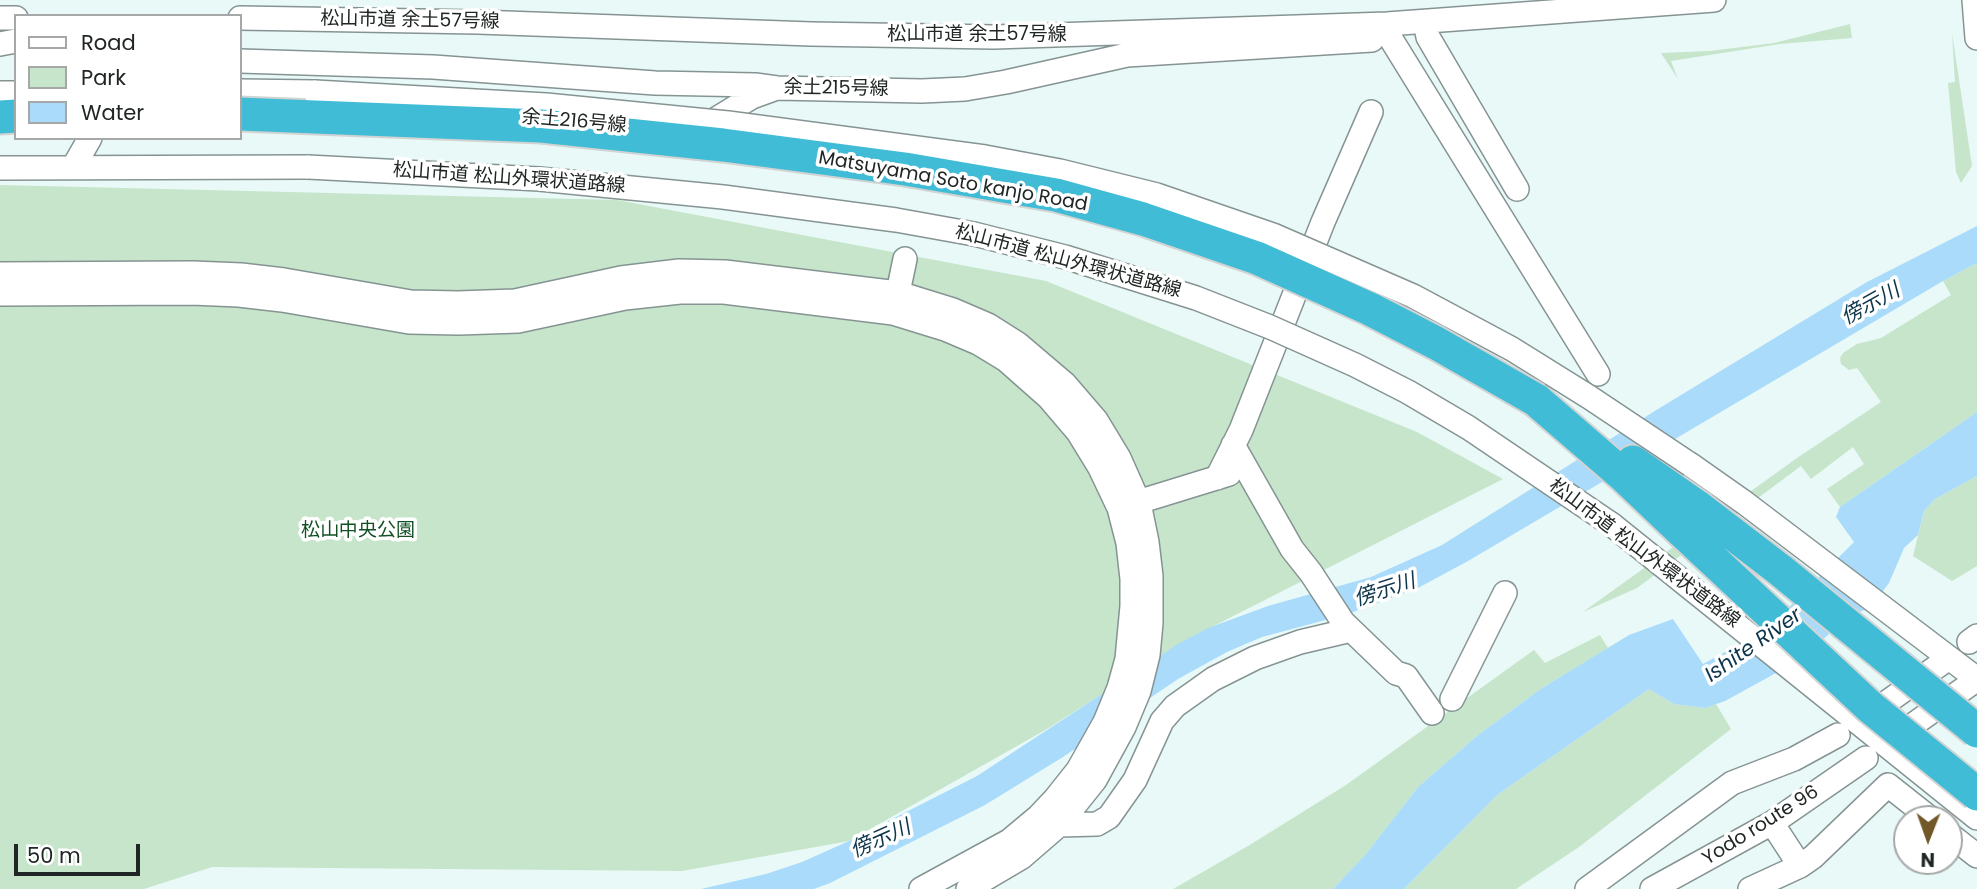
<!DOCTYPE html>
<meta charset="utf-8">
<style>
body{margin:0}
#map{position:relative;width:1977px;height:889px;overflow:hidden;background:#e8f9f8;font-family:Poppins,sans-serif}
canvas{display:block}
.legend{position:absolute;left:14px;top:14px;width:228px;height:126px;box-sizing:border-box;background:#fff;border:2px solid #a6a8a8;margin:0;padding:9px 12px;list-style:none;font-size:21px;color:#202625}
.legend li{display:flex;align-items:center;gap:14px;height:35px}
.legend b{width:35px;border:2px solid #a6a8a8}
.north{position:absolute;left:1893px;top:805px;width:70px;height:70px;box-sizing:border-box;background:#fff;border:2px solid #a6a8a8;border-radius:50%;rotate:181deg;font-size:19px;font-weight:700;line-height:28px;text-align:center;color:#202625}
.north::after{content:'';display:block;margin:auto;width:24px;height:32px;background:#705828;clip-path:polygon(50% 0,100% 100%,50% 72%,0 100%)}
.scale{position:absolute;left:14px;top:844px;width:126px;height:32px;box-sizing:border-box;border:4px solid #202625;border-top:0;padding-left:9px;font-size:21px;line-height:24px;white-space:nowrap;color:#202625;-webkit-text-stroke:5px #fff;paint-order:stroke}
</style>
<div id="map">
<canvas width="1977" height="889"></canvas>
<ul class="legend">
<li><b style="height:9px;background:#fff"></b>Road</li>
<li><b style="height:19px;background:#c6e5ca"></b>Park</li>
<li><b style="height:19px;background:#aadbfb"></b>Water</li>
</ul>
<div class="north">N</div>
<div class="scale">50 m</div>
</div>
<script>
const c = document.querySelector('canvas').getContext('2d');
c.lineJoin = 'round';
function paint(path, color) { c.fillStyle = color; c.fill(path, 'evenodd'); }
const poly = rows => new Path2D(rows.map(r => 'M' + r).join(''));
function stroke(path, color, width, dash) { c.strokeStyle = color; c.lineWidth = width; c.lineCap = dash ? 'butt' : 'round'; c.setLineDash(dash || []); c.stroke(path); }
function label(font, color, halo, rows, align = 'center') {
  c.font = font + ' Poppins,"Noto Sans JP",sans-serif'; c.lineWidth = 7; c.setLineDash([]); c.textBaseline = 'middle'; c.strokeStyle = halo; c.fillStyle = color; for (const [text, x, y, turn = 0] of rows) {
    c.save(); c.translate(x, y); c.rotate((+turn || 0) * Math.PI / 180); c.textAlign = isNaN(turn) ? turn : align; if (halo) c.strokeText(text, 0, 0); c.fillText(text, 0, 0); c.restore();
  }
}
paint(poly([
 [1850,24,1852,38,1780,44,1671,61,1678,79,1661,53,1710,51,1774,43],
 [1952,33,1972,166,1961,183,1956,172,1948,83,1955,82],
 [0,185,617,200,1046,281,1417,432,1503,479,1192,637,1047,729,849,841,682,871,212,867,144,889,0,889],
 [1977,263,1977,412,1840,507,1827,489,1864,464,1853,447,1811,479,1801,466,1637,588,1583,612,1797,458,1881,402,1857,368,1849,370,1841,364,1840,358,1843,353,1857,344,1881,338,1951,295,1943,281],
 [1977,476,1977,566,1952,581,1913,556,1924,511,1935,499],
 [1600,635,1608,648,1542,688,1478,735,1418,787,1366,854,1333,889,1173,889,1248,846,1346,785,1534,650,1545,663],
 [1649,689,1674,704,1705,708,1716,704,1731,729,1579,847,1516,889,1404,889,1497,795]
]), '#c6e5ca');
paint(poly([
 [1977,226,1977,263,1943,281,1468,561,1418,588,1348,614,1262,637,1227,652,1178,679,1063,757,985,805,830,883,814,889,701,889,766,874,802,862,849,841,977,776,1178,644,1208,628,1268,606,1371,577,1442,545,1658,409,1867,282],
 [1977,412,1977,476,1935,499,1924,511,1918,535,1904,548,1889,583,1870,608,1851,615,1798,661,1725,701,1705,708,1674,704,1649,689,1497,795,1404,889,1333,889,1366,854,1418,787,1478,735,1542,688,1629,635,1673,619,1703,664,1766,630,1854,542,1836,517,1840,507]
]), '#aadbfb');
const minor = poly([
 [1974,0,1977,38],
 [0,18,16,18],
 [240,18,478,22,811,34,994,37,1387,24,1714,0],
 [1425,22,1428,37,1517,189],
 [1387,24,1391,39,1598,374],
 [0,44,16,41],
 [240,61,433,67,655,83,755,85,777,88,922,91,965,89,1006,82,1127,55,1372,40],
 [240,91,315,92],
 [0,93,16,93],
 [703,127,752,97,774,89],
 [74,166,90,138],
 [0,168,308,167],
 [0,274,193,273,241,275,284,280,411,302,458,303,515,301,621,278,679,271,725,272,898,293,953,310,988,325,1018,344,1065,384,1096,420,1119,458,1139,503,1147,542,1151,576,1151,623,1148,655,1139,691,1124,727,1095,780,1059,825,1022,857,968,889],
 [0,294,192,293,239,295,282,300,409,322,459,323,518,321,625,298,680,292,724,292,893,313,945,329,978,343,1006,360,1049,398,1078,432,1100,468,1119,508,1128,543,1132,579,1132,606,1127,659,1119,688,1105,722,1078,770,1055,799,1039,816,1009,841,921,889],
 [895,307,905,259],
 [1233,445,1292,549,1311,573,1343,622,1396,673,1406,676,1432,713],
 [1691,465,1745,503,1977,679],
 [1217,478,1241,430,1323,222,1371,112],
 [1125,506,1229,474],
 [1611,524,1977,818],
 [1969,642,1977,636],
 [1452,699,1505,593],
 [1866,717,1942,663],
 [1893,739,1969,685],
 [1059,825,1097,824,1109,817,1135,780,1162,721,1175,706,1213,679,1255,658,1300,642,1351,630],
 [1949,834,1977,856],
 [1800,866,1813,857,1888,785,1931,819],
 [1587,889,1732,783,1794,759,1838,735],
 [1652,889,1772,823,1866,758],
 [1750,889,1800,866,1772,823]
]);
const highway = poly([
 [0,117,16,116],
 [1536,400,1624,476,1683,532],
 [1633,462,1699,508]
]);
stroke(minor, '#859493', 26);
stroke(highway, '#d2d4d3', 37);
stroke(minor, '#fff', 23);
stroke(highway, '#41bcd6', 33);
const minorBridge = poly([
 [315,92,546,105,728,123,985,157,1060,171,1157,195,1273,235,1413,296,1512,349,1589,397,1691,465],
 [308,167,539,179,723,197,896,220,974,234,1065,257,1196,298,1270,327,1355,365,1408,392,1469,428,1611,524]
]);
const highwayBridge = poly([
 [240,114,541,126,723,145,905,169,1056,195,1143,219,1257,258,1370,309,1436,343,1536,400],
 [1699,508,1780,570,1977,731],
 [1683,532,1870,707,1977,794]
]);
stroke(minorBridge, '#859493', 26, []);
stroke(highwayBridge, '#d2d4d3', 37, []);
stroke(minorBridge, '#fff', 23);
stroke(highwayBridge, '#41bcd6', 33);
label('19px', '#202625', '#fff', [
 ["松山市道 余土57号線",410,21,1],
 ["松山市道 余土57号線",977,35],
 ["余土215号線",836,89,1],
 ["余土216号線",574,122,5],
 ["松山市道 松山外環状道路線",509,179,4],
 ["Matsuyama Soto kanjo Road",953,182,10],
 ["松山市道 松山外環状道路線",1068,262,15],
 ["松山市道 松山外環状道路線",1644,554,37],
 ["Yodo route 96",1761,826,-32]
]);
label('19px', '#115124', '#fff', [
 ["松山中央公園",358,531]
]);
label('italic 21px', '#0d354b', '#fff', [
 ["傍示川",1871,305,-29],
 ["傍示川",1385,591,-18],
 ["Ishite River",1754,646,-35],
 ["傍示川",881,840,-24]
]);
</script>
